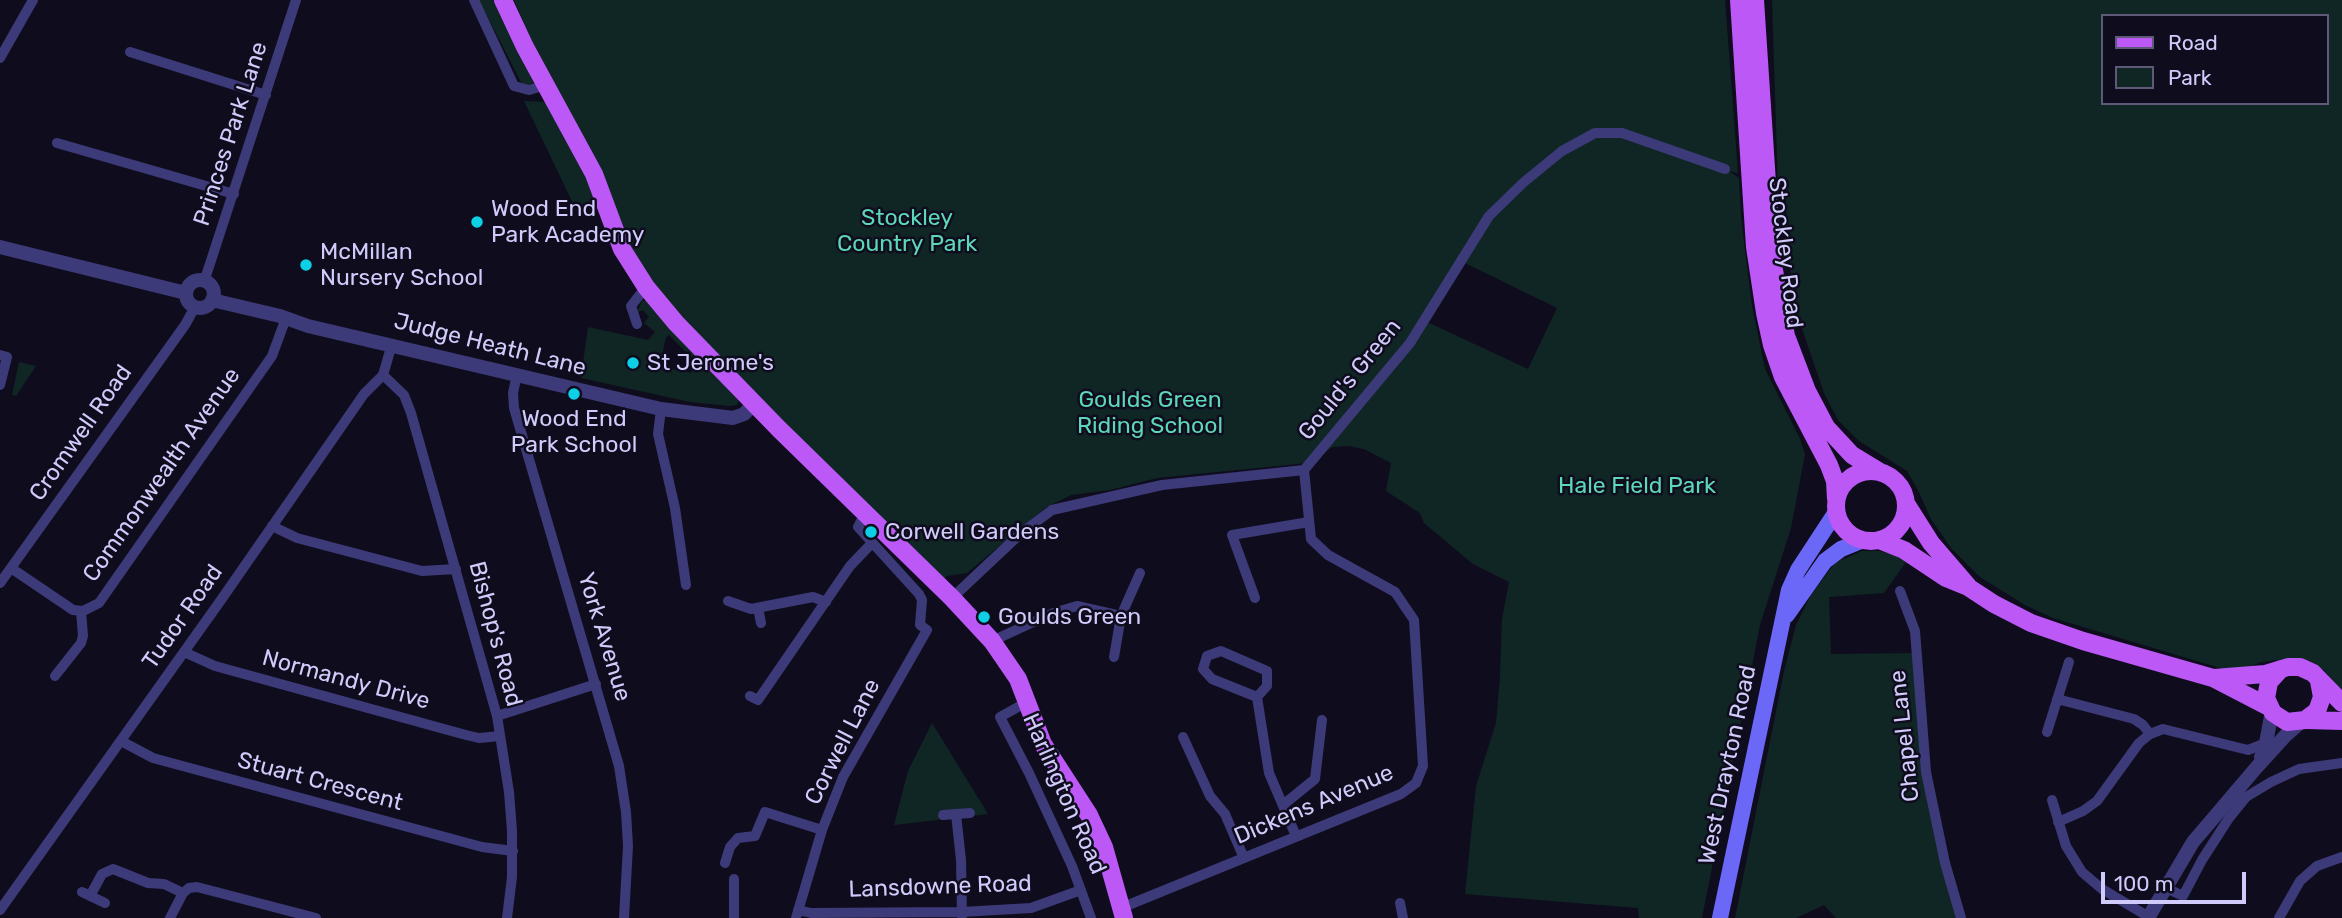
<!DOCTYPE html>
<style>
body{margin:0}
#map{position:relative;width:2342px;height:918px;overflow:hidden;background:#0f0d1d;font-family:Rubik,sans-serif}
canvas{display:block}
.legend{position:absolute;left:2101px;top:14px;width:228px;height:91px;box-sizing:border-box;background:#0f0d1d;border:2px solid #5d5976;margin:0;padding:9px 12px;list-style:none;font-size:21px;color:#d1cbfc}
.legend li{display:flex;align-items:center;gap:14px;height:35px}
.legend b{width:35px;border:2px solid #5d5976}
.scale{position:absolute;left:2101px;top:872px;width:145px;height:32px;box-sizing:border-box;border:4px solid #d1cbfc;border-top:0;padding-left:9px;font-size:21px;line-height:24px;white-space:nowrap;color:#d1cbfc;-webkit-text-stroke:5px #0f0d1d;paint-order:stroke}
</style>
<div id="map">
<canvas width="2342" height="918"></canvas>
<ul class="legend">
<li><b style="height:9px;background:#bb58f6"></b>Road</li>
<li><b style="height:19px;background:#102625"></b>Park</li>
</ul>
<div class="scale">100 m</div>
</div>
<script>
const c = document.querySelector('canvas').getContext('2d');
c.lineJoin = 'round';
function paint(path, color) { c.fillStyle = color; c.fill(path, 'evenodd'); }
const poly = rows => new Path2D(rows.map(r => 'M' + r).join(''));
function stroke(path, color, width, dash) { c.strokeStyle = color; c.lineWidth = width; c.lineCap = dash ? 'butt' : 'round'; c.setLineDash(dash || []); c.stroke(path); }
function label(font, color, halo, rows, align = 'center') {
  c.font = font + ' Rubik,sans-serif'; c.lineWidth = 5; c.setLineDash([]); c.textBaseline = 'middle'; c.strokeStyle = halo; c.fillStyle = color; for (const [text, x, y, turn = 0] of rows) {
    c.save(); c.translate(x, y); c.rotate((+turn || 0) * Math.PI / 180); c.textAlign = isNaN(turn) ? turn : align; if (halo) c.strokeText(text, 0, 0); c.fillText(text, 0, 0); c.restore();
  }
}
paint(poly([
 [479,0,504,0,539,80,528,85,522,84],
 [514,0,1725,0,1738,173,1729,171,1739,178,1741,218,1752,306,1765,369,1800,439,1805,454,1791,528,1760,625,1702,918,1639,918,1638,908,1465,894,1476,786,1496,723,1500,677,1502,619,1509,582,1473,564,1424,523,1420,513,1386,491,1391,463,1364,449,1348,446,1333,447,1307,463,1157,478,1110,490,1071,495,1045,508,967,573,947,576,937,584,658,303,551,86],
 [1461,261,1557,308,1528,369,1425,321],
 [1772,0,2342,0,2342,691,2324,670,2296,658,2261,662,2244,669,2227,670,2053,618,2025,605,1980,577,1951,548,1931,519,1918,490,1907,471,1859,441,1838,420,1824,393,1797,314,1791,277,1785,191,1778,188],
 [2102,16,2326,16,2326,103,2102,103],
 [524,101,551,102,579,154,596,198,578,214],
 [649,300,739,401,737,405,730,406,690,402,581,378,588,327,648,340,655,332,644,323,649,317,643,310,638,312,638,310,642,301],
 [669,335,691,357,696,355,691,373,662,367,663,361,661,360,666,337],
 [19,362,36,366,16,396,12,395],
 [1862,551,1879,551,1895,555,1906,562,1884,593,1829,597,1831,654,1917,653,1926,772,1961,918,1836,918,1824,905,1796,918,1735,918,1784,671,1796,625,1811,595,1835,563],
 [932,723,988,814,894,825,908,771]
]), '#102625');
stroke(poly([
 [474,0,514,86,529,90,546,85],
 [130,52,266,95],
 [0,58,33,0],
 [57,143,234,194],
 [204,282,296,0],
 [637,324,631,306,646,287],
 [0,355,7,357,0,385],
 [517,374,513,393,514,408,619,766,626,812,628,846,624,918],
 [383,375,404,395,411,413,497,716,509,792,512,831,512,877,507,918],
 [661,409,658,434,675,508,686,585],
 [272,526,297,538,422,571,456,569],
 [11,568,73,610,83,611,99,603,272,356,286,318],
 [0,583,185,325,195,307],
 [1900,591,1915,631,1926,772,1945,863,1961,918],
 [952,598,1020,534,1052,510,1162,485,1304,470,1410,343,1489,216,1524,182,1562,151,1595,133,1622,133,1725,169],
 [1255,598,1232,535,1309,522],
 [728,601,751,609,813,597,826,602],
 [758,608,761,623],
 [992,641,1053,613,1077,606,1121,616,1140,573],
 [184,652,215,666,466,735,479,738,500,736],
 [1114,657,1121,616],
 [55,676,81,643,83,636,81,611],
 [750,696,758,700,850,566,872,543],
 [1257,697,1212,679,1203,669,1207,656,1221,651,1267,671,1267,686,1257,697,1269,773,1296,836],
 [2057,699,2134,719,2143,725,2150,734],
 [1027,702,1000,717,1029,773,1072,866,1091,918],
 [497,716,596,684],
 [2047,732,2069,662],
 [1183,737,1210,796,1225,814,1244,858],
 [121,741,153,758,482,847,513,851],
 [2052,800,2066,846,2082,872,2102,889,2149,917],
 [1283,805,1315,779,1322,720],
 [956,814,961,860,962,916],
 [943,815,970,813],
 [2058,822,2083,811,2097,801,2139,743,2150,734,2163,729,2248,750,2266,743],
 [725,863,730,847,738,838,755,836,765,812,822,830],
 [734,879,734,918],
 [2166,888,2183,896,2202,860,2229,818,2246,797,2271,782,2299,769,2342,763],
 [82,892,105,903],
 [90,896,102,874,113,869,148,883,164,884,183,893],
 [1400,903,1403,918],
 [1121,908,1401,794,1416,783,1423,766,1414,620,1395,592,1328,555,1311,539,1304,470],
 [0,910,221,600,364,394,383,375,392,344],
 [798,910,811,913,962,912,1031,908,1081,890],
 [170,918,183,893,189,888,197,887,316,918],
 [796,918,822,830,843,777,927,630,920,625,922,600,919,594,858,527,864,515],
 [2279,918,2300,881,2317,866,2342,857]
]), '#3d3a79', 10);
stroke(poly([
 [0,247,186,293],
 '186 294a14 14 0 1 1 28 0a14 14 0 1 1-28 0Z',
 [212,300,280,316,308,326,661,409,733,418,744,414,755,403],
 [2261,757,2266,743,2272,711],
 [2148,918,2193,842,2256,768,2285,736,2302,721]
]), '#3d3a79', 14);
stroke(poly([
 [1787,615,1825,561,1841,549,1863,540],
 [1720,918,1789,590,1798,570,1836,512]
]), '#6b67f7', 16);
stroke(poly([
 [503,0,525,47,594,174,622,249,646,287,676,323,779,429,952,598,992,641,1018,679,1043,744,1089,815,1104,847,1124,918],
 [1739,0,1755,247,1765,313,1772,345,1783,377,1829,465,1835,481,1836,499],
 [1755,0,1772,259,1786,336,1807,391,1826,427,1852,455,1880,472],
 '1836 506a35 35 0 1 1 70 0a35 35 0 1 1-70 0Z',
 [1907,505,1931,543,1968,586],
 [1879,540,1904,550,1946,578,1968,587,1994,604,2031,623,2083,641,2213,678,2269,707],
 [2281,669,2269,682,2266,698,2273,713,2287,722,2305,720,2317,711,2322,697,2319,681],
 [2214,678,2265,674,2288,667,2300,667,2313,673,2342,703],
 [2307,720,2342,721]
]), '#bb58f6', 18);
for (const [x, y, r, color] of [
 [477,222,7,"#0dd0e7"],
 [306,265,7,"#0dd0e7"],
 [633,363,7,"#0dd0e7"],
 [574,394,7,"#0dd0e7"],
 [871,532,7,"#0dd0e7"],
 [984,617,7,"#0dd0e7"]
]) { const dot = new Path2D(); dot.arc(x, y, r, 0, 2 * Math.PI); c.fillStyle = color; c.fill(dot); stroke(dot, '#0f0d1d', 2.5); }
label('23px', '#d1cbfc', '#0f0d1d', [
 ["Princes Park Lane",231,134,-72],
 ["Stockley Road",1785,253,83],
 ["Judge Heath Lane",490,345,14],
 ["Gould's Green",1350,380,-51],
 ["Cromwell Road",81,433,-55],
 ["Commonwealth Avenue",162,475,-55],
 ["Tudor Road",183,617,-55],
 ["Bishop's Road",495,634,75],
 ["York Avenue",604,637,73],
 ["Normandy Drive",346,680,15],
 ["Chapel Lane",1905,736,-96],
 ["Corwell Lane",843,742,-63],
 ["West Drayton Road",1728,765,-78],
 ["Stuart Crescent",320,782,15],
 ["Harlington Road",1064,794,66],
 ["Dickens Avenue",1314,805,-23],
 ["Lansdowne Road",940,887,-2]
]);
label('23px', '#d1cbfc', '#0f0d1d', [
 ["Wood End",491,209],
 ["Park Academy",491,235],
 ["McMillan",320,252],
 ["Nursery School",320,278],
 ["St Jerome's",647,363],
 ["Wood End",574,419,"center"],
 ["Park School",574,445,"center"],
 ["Corwell Gardens",885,532],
 ["Goulds Green",998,617]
], 'left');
label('23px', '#5cd7b8', '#0f0d1d', [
 ["Stockley",907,218],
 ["Country Park",907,244],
 ["Goulds Green",1150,400],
 ["Riding School",1150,426],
 ["Hale Field Park",1637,486]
]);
</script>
